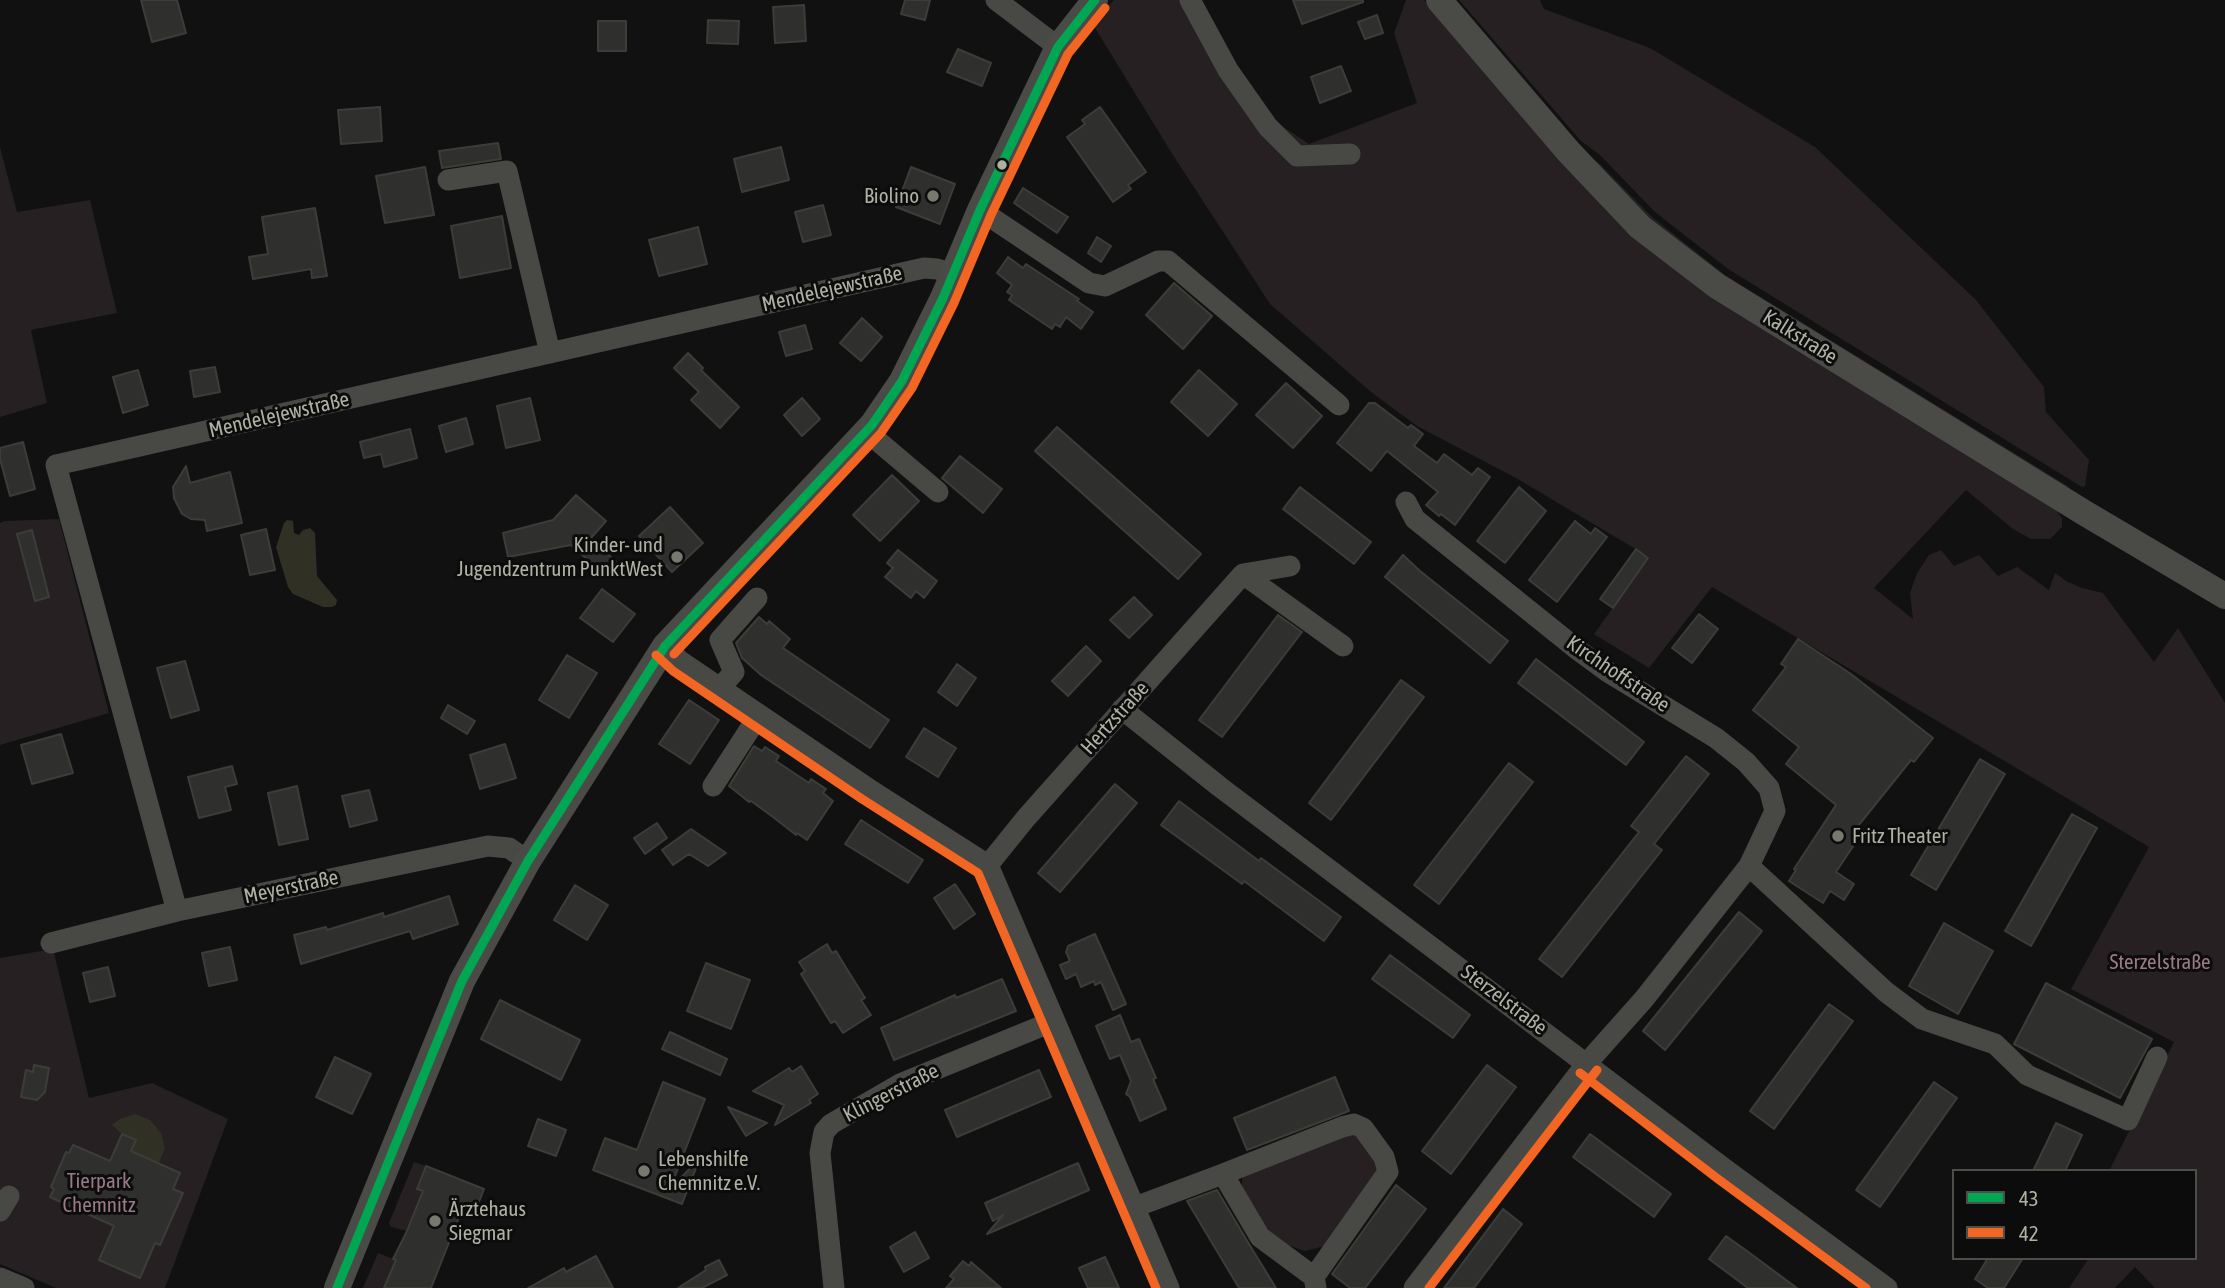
<!DOCTYPE html>
<meta charset="utf-8">
<style>
body{margin:0}
#map{position:relative;width:2225px;height:1288px;overflow:hidden;background:#101110;font-family:"Asap Condensed",sans-serif}
canvas{display:block}
.legend{position:absolute;left:1952px;top:1169px;width:245px;height:91px;box-sizing:border-box;background:#0b0c0b;border:2px solid #4c4e47;margin:0;padding:9px 12px;list-style:none;font-size:21px;color:#aeb1a2}
.legend li{display:flex;align-items:center;gap:14px;height:35px}
.legend b{width:35px;border:2px solid #4c4e47}
</style>
<div id="map">
<canvas width="2225" height="1288"></canvas>
<ul class="legend">
<li><b style="height:9px;background:#00a651"></b>43</li>
<li><b style="height:9px;background:#f26522"></b>42</li>
</ul>
</div>
<script>
const c = document.querySelector('canvas').getContext('2d');
c.lineJoin = 'round';
function paint(path, color) { c.fillStyle = color; c.fill(path, 'evenodd'); }
const poly = rows => new Path2D(rows.map(r => 'M' + r).join(''));
function stroke(path, color, width, dash) { c.strokeStyle = color; c.lineWidth = width; c.lineCap = dash ? 'butt' : 'round'; c.setLineDash(dash || []); c.stroke(path); }
function label(font, color, halo, rows, align = 'center') {
  c.font = font + ' "Asap Condensed",sans-serif'; c.lineWidth = 6; c.setLineDash([]); c.textBaseline = 'middle'; c.strokeStyle = halo; c.fillStyle = color; for (const [text, x, y, turn = 0] of rows) {
    c.save(); c.translate(x, y); c.rotate((+turn || 0) * Math.PI / 180); c.textAlign = isNaN(turn) ? turn : align; if (halo) c.strokeText(text, 0, 0); c.fillText(text, 0, 0); c.restore();
  }
}
paint(poly([
 [1114,0,1202,0,1235,63,1276,122,1309,144,1417,103,1394,33,1406,0,1424,0,1561,157,1633,233,2055,509,2062,518,2062,527,2050,539,2031,539,2013,529,1966,490,1874,588,1913,619,1910,593,1917,573,1929,555,1941,550,1954,566,1979,555,1998,576,2017,567,2049,590,2055,573,2068,582,2082,588,2103,593,2154,662,2178,628,2225,703,2225,1288,2155,1288,2135,1267,2115,1288,2069,1288,2089,1258,2195,1258,2195,1171,2109,1171,2174,1042,2071,989,2149,847,1712,587,1649,668,1594,634,1649,557,1516,478,1417,426,1371,392,1270,304,1171,152,1092,23],
 [1459,0,1540,0,1544,9,1650,48,1815,147,1976,300,2044,387,2046,412,2089,460,2085,486,2082,487,1728,269,1655,212,1600,155,1581,141],
 [0,147,17,212,90,200,117,313,31,330,47,403,0,417],
 [1582,152,1600,164,1651,216,1725,275,2071,488,2056,484,1722,279,1647,220],
 [59,519,109,713,0,745,0,523,4,521],
 [53,949,89,1098,152,1083,228,1119,165,1288,56,1288,0,1264,0,958],
 [1355,1130,1382,1163,1325,1246,1305,1251,1284,1244,1261,1225,1242,1190,1242,1177],
 [414,1162,426,1166,417,1188,423,1191,407,1231,391,1227,389,1223],
 [378,1253,396,1260,384,1288,363,1288]
]), '#262022');
paint(poly([
 [287,520,293,521,294,533,299,535,303,530,310,528,315,533,317,576,337,600,336,605,332,607,323,607,293,594,288,587,276,547,284,523],
 [135,1114,150,1120,161,1133,165,1148,159,1163,131,1151,136,1140,122,1134,112,1125,120,1119]
]), '#303025');
const building = poly([
 [141,0,177,0,186,33,152,42,141,0],
 [905,0,930,0,925,20,901,14,905,0],
 [1293,0,1363,0,1363,2,1302,24,1293,0],
 [804,5,806,41,775,43,773,7,804,5],
 [1377,15,1383,33,1365,39,1358,22,1377,15],
 [708,20,739,21,738,44,707,43,708,20],
 [598,21,626,21,626,51,598,51,598,21],
 [958,49,991,63,982,86,947,72,958,49],
 [1341,66,1351,91,1320,103,1311,77,1341,66],
 [380,107,382,141,341,144,338,110,380,107],
 [1100,107,1146,172,1128,185,1131,189,1113,202,1067,137,1085,124,1082,120,1100,107],
 [498,143,501,159,442,168,439,151,498,143],
 [781,147,789,180,742,192,734,159,781,147],
 [425,167,434,215,385,223,376,176,425,167],
 [911,167,955,184,940,224,896,207,911,167],
 [1023,188,1068,217,1057,233,1014,203,1023,188],
 [823,205,831,235,803,242,795,212,823,205],
 [315,208,327,276,312,278,311,269,253,279,249,257,268,254,262,217,315,208],
 [502,216,511,268,460,278,451,226,502,216],
 [698,227,707,264,659,276,649,240,698,227],
 [1097,237,1111,246,1101,262,1088,253,1097,237],
 [1008,257,1023,268,1026,264,1079,299,1077,301,1093,312,1081,329,1066,317,1060,327,1055,324,1052,329,1009,300,1012,295,1007,292,1012,285,997,273,1008,257],
 [1174,283,1212,316,1183,349,1146,315,1174,283],
 [862,318,882,337,861,361,840,343,862,318],
 [805,325,812,349,786,356,779,332,805,325],
 [688,353,703,368,701,370,739,407,720,428,691,400,699,392,674,368,688,353],
 [215,367,220,392,194,397,190,371,215,367],
 [138,370,148,405,123,413,113,377,138,370],
 [1199,370,1237,404,1208,436,1171,402,1199,370],
 [1286,383,1322,416,1293,448,1256,415,1286,383],
 [530,398,540,440,506,448,497,406,530,398],
 [802,398,820,419,802,436,784,415,802,398],
 [1369,403,1375,403,1408,428,1411,425,1423,434,1414,446,1437,463,1444,454,1472,475,1478,468,1490,477,1455,525,1441,514,1439,516,1426,505,1438,492,1387,451,1371,471,1337,443,1369,403],
 [466,418,473,444,446,452,439,426,466,418],
 [1057,427,1201,554,1178,579,1035,451,1057,427],
 [410,429,417,458,384,467,381,454,364,458,360,442,410,429],
 [23,442,35,489,10,496,0,459,0,448,23,442],
 [960,456,1002,489,983,513,942,478,960,456],
 [186,466,190,483,230,472,242,523,207,531,205,520,191,519,182,514,174,498,173,487,186,466],
 [892,475,919,501,880,541,853,515,892,475],
 [1300,487,1371,542,1354,564,1283,509,1300,487],
 [1519,487,1546,511,1505,563,1477,541,1519,487],
 [576,495,606,521,591,538,618,564,606,576,571,545,508,557,503,533,553,520,576,495],
 [670,507,703,543,672,572,639,536,670,507],
 [1575,521,1591,534,1595,528,1607,537,1557,602,1529,580,1575,521],
 [266,529,275,570,250,575,241,535,266,529],
 [32,530,49,597,35,601,17,534,32,530],
 [1636,549,1648,558,1613,608,1600,599,1636,549],
 [898,550,937,581,924,598,916,591,911,598,885,577,893,568,887,563,898,550],
 [1403,555,1420,571,1508,641,1490,663,1385,577,1403,555],
 [602,589,635,614,613,642,580,618,602,589],
 [1134,597,1152,615,1129,638,1110,620,1134,597],
 [1699,614,1718,629,1692,663,1672,648,1699,614],
 [1278,615,1302,632,1222,737,1199,720,1278,615],
 [759,617,767,624,769,621,790,639,783,648,889,720,870,748,761,675,742,658,736,643,759,617],
 [1798,639,1851,674,1933,738,1914,762,1911,760,1858,826,1864,830,1836,872,1854,884,1844,900,1830,891,1823,903,1789,881,1796,870,1794,869,1836,805,1786,764,1799,747,1753,710,1786,667,1781,664,1798,639],
 [1086,646,1101,661,1068,696,1052,681,1086,646],
 [567,655,597,673,569,718,539,700,567,655],
 [1536,659,1644,742,1626,765,1518,683,1536,659],
 [185,661,199,710,171,718,157,668,185,661],
 [957,664,976,678,957,706,938,692,957,664],
 [1401,680,1424,697,1331,820,1309,803,1401,680],
 [689,700,719,720,690,764,659,744,689,700],
 [448,705,475,721,467,734,441,718,448,705],
 [924,728,956,748,938,777,906,757,924,728],
 [61,734,73,773,32,784,21,745,61,734],
 [505,744,516,778,480,789,470,755,505,744],
 [754,746,762,751,765,747,779,756,776,761,809,783,811,779,826,789,823,793,833,801,807,840,797,833,796,835,773,817,751,801,749,802,729,786,754,746],
 [1686,756,1709,774,1654,844,1662,850,1562,977,1539,959,1639,832,1631,826,1686,756],
 [1980,759,2005,774,1936,890,1911,875,1980,759],
 [1509,763,1533,782,1439,904,1414,885,1509,763],
 [232,766,237,784,225,787,231,810,199,818,188,777,232,766],
 [1115,784,1137,803,1060,892,1038,873,1115,784],
 [297,786,308,839,279,845,268,793,297,786],
 [369,790,377,820,350,827,342,796,369,790],
 [1179,801,1259,861,1261,858,1341,917,1324,941,1244,881,1242,884,1161,825,1179,801],
 [2072,814,2097,828,2031,946,2005,931,2072,814],
 [861,820,923,860,908,883,845,844,861,820],
 [657,823,667,838,645,854,634,838,657,823],
 [691,829,726,853,708,866,689,854,673,865,662,850,691,829],
 [955,884,975,914,954,929,934,898,955,884],
 [575,885,608,905,587,940,554,920,575,885],
 [449,896,458,924,413,939,410,931,301,964,294,935,326,927,327,930,383,913,384,917,449,896],
 [1739,912,1762,931,1665,1050,1643,1031,1739,912],
 [1944,923,1993,951,1958,1014,1909,986,1944,923],
 [1095,934,1126,1004,1113,1010,1101,982,1095,985,1094,981,1081,987,1076,974,1066,979,1060,965,1070,961,1066,952,1068,946,1095,934],
 [827,944,832,953,836,951,845,966,865,998,861,1000,871,1015,843,1033,835,1021,831,1023,801,974,805,971,799,962,827,944],
 [230,947,237,980,209,986,202,953,230,947],
 [1390,955,1470,1015,1453,1038,1372,979,1390,955],
 [706,963,750,980,731,1029,687,1011,706,963],
 [108,967,115,996,90,1002,83,973,108,967],
 [1002,979,1016,1011,894,1060,881,1028,955,995,956,998,1002,979],
 [2046,983,2152,1039,2120,1098,2014,1044,2046,983],
 [500,1000,580,1040,561,1080,481,1039,500,1000],
 [1829,1004,1853,1021,1774,1129,1750,1111,1829,1004],
 [1120,1015,1131,1042,1139,1039,1156,1078,1153,1079,1166,1109,1140,1121,1130,1097,1126,1094,1131,1081,1120,1055,1110,1059,1096,1026,1120,1015],
 [670,1032,727,1059,720,1075,662,1049,670,1032],
 [335,1057,371,1074,352,1114,316,1097,335,1057],
 [34,1065,49,1068,45,1092,37,1100,21,1097,26,1070,33,1072,34,1065],
 [1487,1065,1516,1087,1451,1174,1422,1151,1487,1065],
 [801,1066,818,1094,809,1100,811,1103,775,1125,784,1105,753,1091,789,1068,792,1072,801,1066],
 [1039,1070,1051,1097,957,1137,945,1110,1039,1070],
 [1335,1077,1349,1111,1247,1150,1234,1118,1335,1077],
 [663,1082,705,1099,670,1189,700,1158,682,1204,593,1170,605,1138,637,1150,663,1082],
 [1934,1082,1957,1098,1880,1207,1856,1190,1934,1082],
 [728,1107,767,1123,746,1136,728,1107],
 [538,1119,566,1130,556,1156,528,1146,538,1119],
 [2056,1123,2082,1135,2065,1171,2033,1171,2056,1123],
 [122,1134,136,1140,131,1151,180,1173,173,1189,183,1193,160,1245,155,1243,140,1278,99,1260,114,1226,50,1197,54,1189,51,1187,66,1152,69,1153,73,1145,110,1161,122,1134],
 [1590,1134,1671,1194,1654,1217,1573,1157,1590,1134],
 [1078,1163,1089,1190,987,1234,1003,1215,993,1221,985,1203,1078,1163],
 [426,1166,484,1189,475,1212,463,1207,431,1288,384,1288,396,1260,393,1259,407,1231,423,1191,417,1189,426,1166],
 [1396,1185,1426,1209,1365,1288,1350,1288,1332,1274,1396,1185],
 [1217,1190,1249,1244,1276,1288,1239,1288,1187,1201,1217,1190],
 [1503,1209,1522,1224,1474,1288,1444,1288,1503,1209],
 [915,1232,929,1258,904,1272,890,1247,915,1232],
 [1726,1236,1747,1251,1797,1288,1748,1288,1709,1259,1726,1236],
 [596,1256,613,1288,528,1288,564,1268,566,1272,596,1256],
 [1105,1257,1119,1288,1088,1288,1079,1268,1105,1257],
 [1988,1258,2023,1258,2004,1288,1988,1288,1975,1279,1988,1258],
 [719,1260,727,1275,702,1288,678,1288,706,1270,705,1267,719,1260],
 [963,1261,969,1266,971,1262,1001,1288,946,1288,954,1279,950,1276,963,1261]
]);
paint(building, '#2f302e');
stroke(building, '#3c3d39', 2);
stroke(poly([
 [996,0,1058,47],
 [1190,0,1228,70,1268,127,1297,156,1350,154],
 [448,180,507,171,550,353],
 [980,210,1089,283,1105,286,1158,261,1168,261,1339,405],
 [866,431,938,492],
 [1406,502,1415,519,1578,650,1608,672,1716,738,1746,762,1769,788,1775,811,1749,866,1644,999,1587,1063,1414,1288],
 [1243,574,1343,646],
 [1243,574,1290,566],
 [665,646,680,661,869,789,988,865,1169,1288],
 [720,688,734,672,720,640,757,598],
 [1122,709,1220,787,1725,1169,1887,1288],
 [713,786,759,715],
 [988,865,1026,818,1243,574],
 [1749,866,1886,992,1922,1019,1995,1044,2027,1075,2128,1120,2157,1057],
 [177,911,56,465,924,268,937,269,953,274],
 [51,943,177,911,488,846,509,848,528,861],
 [1223,1174,1342,1127,1354,1124,1363,1128,1384,1157,1388,1172,1314,1277],
 [1135,1207,1223,1174,1260,1237,1314,1277,1316,1288],
 [0,1211,9,1196],
 [0,1278,24,1288],
 [834,1288,820,1153,824,1132,831,1124,900,1084,1054,1021]
]), '#484945', 21);
stroke(poly([
 [1439,0,1568,151,1640,227,1717,286,2083,512,2225,596],
 [337,1288,462,981,528,861,665,646,872,425,902,381,943,298,980,210,1058,47,1095,0]
]), '#4a4b47', 26);
stroke(poly([
 [337,1288,462,981,528,861,665,646,872,425,902,381,943,298,980,210,1058,47,1095,0]
]), '#00a651', 9);
stroke(poly([
 [674,654,881,433,912,388,954,303,991,215,1068,54,1105,8],
 [656,655,673,671,862,799,978,873,1156,1288],
 [1580,1073,1718,1179,1866,1288],
 [1429,1288,1597,1070]
]), '#f26522', 9);
for (const [x, y, r, color] of [
 [1002,165,6,"#aeb1a2"],
 [933,196,7,"#77796f"],
 [677,557,7,"#77796f"],
 [1838,836,7,"#77796f"],
 [644,1171,7,"#77796f"],
 [435,1221,7,"#77796f"]
]) { const dot = new Path2D(); dot.arc(x, y, r, 0, 2 * Math.PI); c.fillStyle = color; c.fill(dot); stroke(dot, '#0b0c0b', 2.5); }
label('21px', '#aeb1a2', '#0b0c0b', [
 ["Biolino",919,196,"right"],
 ["Kinder- und",663,545,"right"],
 ["Jugendzentrum PunktWest",663,569,"right"],
 ["Fritz Theater",1852,836],
 ["Lebenshilfe",658,1159],
 ["Chemnitz e.V.",658,1183],
 ["Ärztehaus",449,1209],
 ["Siegmar",449,1233]
], 'left');
label('21px', '#aeb1a2', '#0b0c0b', [
 ["Mendelejewstraße",832,289,-13],
 ["Kalkstraße",1800,337,32],
 ["Mendelejewstraße",279,415,-13],
 ["Kirchhoffstraße",1618,674,34],
 ["Hertzstraße",1115,718,-48],
 ["Meyerstraße",291,887,-12],
 ["Sterzelstraße",1504,1000,37],
 ["Klingerstraße",891,1093,-27]
]);
label('21px', '#9b7987', '#0b0c0b', [
 ["Sterzelstraße",2160,962],
 ["Tierpark",99,1181],
 ["Chemnitz",99,1205]
]);
</script>
